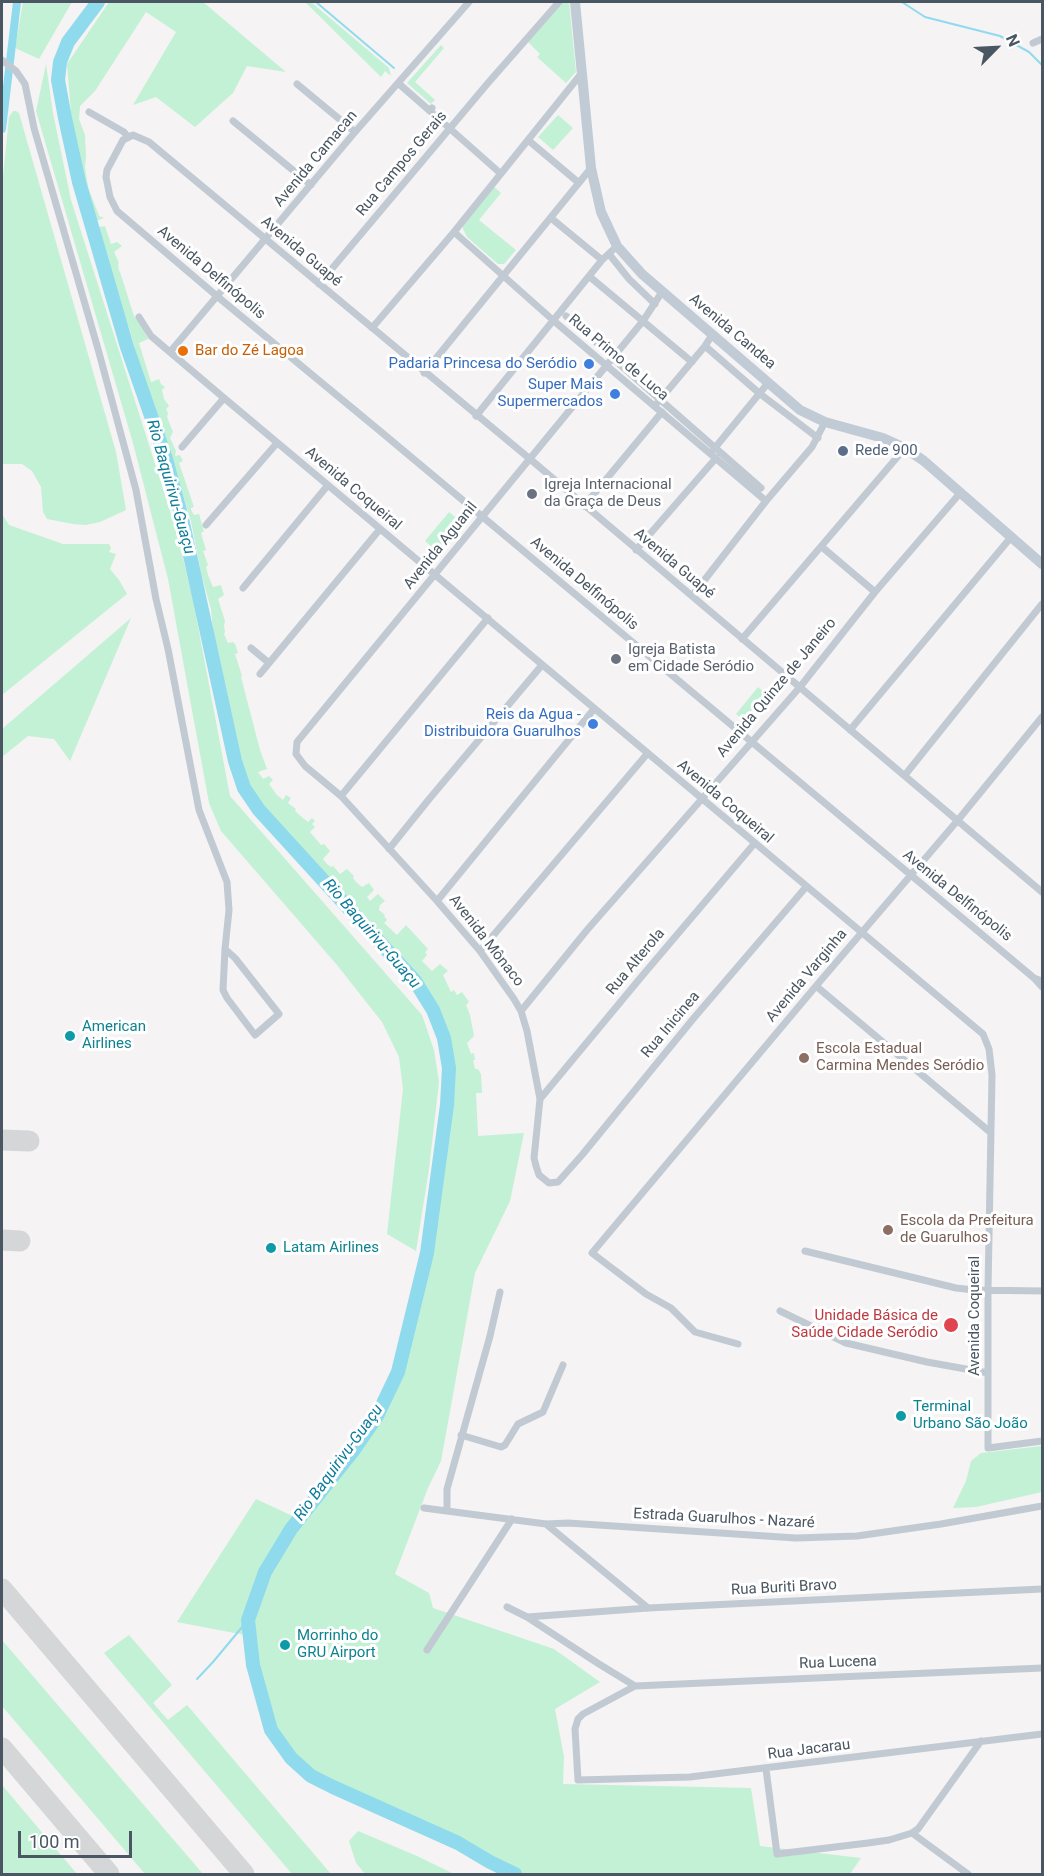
<!DOCTYPE html>
<meta charset="utf-8">
<style>
body{margin:0}
#map{position:relative;width:1044px;height:1876px;overflow:hidden;background:#f5f3f3;font-family:Roboto,sans-serif}
canvas{display:block}
.frame{position:absolute;inset:0;border:3px solid #4a5661;pointer-events:none}
.north{position:absolute;left:966px;top:18px;width:60px;height:60px;-webkit-text-stroke:4px #fff;paint-order:stroke;rotate:66deg;font-size:16px;font-weight:700;line-height:24px;text-align:center;color:#4a5661}
.north::after{content:'';display:block;margin:auto;width:21px;height:27px;background:#4a5661;clip-path:polygon(50% 0,100% 100%,50% 72%,0 100%)}
.scale{position:absolute;left:18px;top:1831px;width:114px;height:27px;box-sizing:border-box;border:3px solid #4a5661;border-top:0;padding-left:8px;font-size:18px;line-height:21px;white-space:nowrap;color:#4a5661;-webkit-text-stroke:4px #fff;paint-order:stroke}
</style>
<div id="map">
<canvas width="1044" height="1876"></canvas>
<div class="frame"></div>
<div class="north">N</div>
<div class="scale">100 m</div>
</div>
<script>
const c = document.querySelector('canvas').getContext('2d');
c.lineJoin = 'round';
function paint(path, color) { c.fillStyle = color; c.fill(path, 'evenodd'); }
const poly = rows => new Path2D(rows.map(r => 'M' + r).join(''));
function stroke(path, color, width, dash) { c.strokeStyle = color; c.lineWidth = width; c.lineCap = dash ? 'butt' : 'round'; c.setLineDash(dash || []); c.stroke(path); }
function label(font, color, halo, rows, align = 'center') {
  c.font = font + ' Roboto,sans-serif'; c.lineWidth = 6; c.setLineDash([]); c.textBaseline = 'middle'; c.strokeStyle = halo; c.fillStyle = color; for (const [text, x, y, turn = 0] of rows) {
    c.save(); c.translate(x, y); c.rotate((+turn || 0) * Math.PI / 180); c.textAlign = isNaN(turn) ? turn : align; if (halo) c.strokeText(text, 0, 0); c.fillText(text, 0, 0); c.restore();
  }
}
paint(poly([
 [23,2,72,2,39,59,15,48],
 [109,2,203,2,286,72,247,66,233,93,195,127,156,97,133,105,176,32,146,12,95,91,80,106,79,119,85,135,86,156,85,167,88,187,99,216,104,218,93,222,72,124,67,64],
 [305,2,311,2,389,68,391,76,385,71,381,77],
 [561,2,569,2,576,72,566,83,537,57,540,54,528,42],
 [441,45,444,48,415,82,435,100,431,104,407,83],
 [46,64,53,113,71,200,177,533,193,600,230,796,422,1015,434,1050,439,1082,429,1169,416,1251,387,1234,403,1089,399,1057,382,1022,337,965,221,831,209,803,168,579,133,443,36,111],
 [13,111,16,111,19,113,116,452,126,510,100,522,86,525,73,524,47,519,43,512,41,487,32,471,22,464,2,464,2,187,9,117],
 [558,115,573,128,553,150,538,137],
 [493,186,501,193,479,220,516,250,504,264,498,264,467,237,463,229,463,225],
 [105,226,111,244,117,242,122,246,114,252,119,263,118,264,119,271,120,272,134,316,141,325,148,339,139,343,151,382,159,379,161,384,165,387,162,390,164,399,169,406,166,409,168,413,167,417,173,432,170,438,176,451,175,456,180,455,183,461,179,463,194,507,191,508,191,510,194,515,199,514,202,525,204,531,201,533,206,550,203,551,208,565,206,567,208,575,213,587,221,585,224,595,218,599,225,621,224,626,225,632,224,634,228,643,233,642,235,644,238,653,235,654,242,676,241,677,260,750,267,769,258,772,263,779,269,776,273,780,269,784,277,795,283,800,286,795,291,798,288,803,296,809,295,811,303,818,308,822,312,818,315,821,312,824,315,827,310,832,321,845,324,844,330,851,323,859,327,864,331,867,333,866,340,874,347,869,354,876,353,878,356,882,362,887,369,883,374,890,367,897,370,901,378,894,385,901,380,905,379,910,385,915,384,916,387,920,384,923,397,935,406,925,428,949,425,952,427,955,422,961,432,971,440,964,448,971,443,975,451,992,454,990,457,995,462,992,469,1002,466,1005,470,1015,474,1036,467,1043,471,1054,474,1053,475,1060,473,1060,475,1069,478,1069,481,1074,482,1093,476,1093,478,1136,524,1133,510,1201,475,1273,441,1461,428,1488,395,1574,429,1593,433,1608,554,1649,600,1682,555,1709,564,1757,563,1784,751,1788,760,1846,861,1858,850,1874,515,1874,458,1843,311,1776,284,1748,269,1722,253,1665,250,1636,177,1622,256,1499,299,1519,377,1415,415,1328,431,1221,448,1092,452,1092,454,1063,448,1035,419,979,340,894,314,862,288,838,265,810,239,767,226,713,213,634,211,609,201,573,191,521,175,468,147,392,130,331,104,255,99,227],
 [449,512,465,525,440,554,425,541],
 [2,514,9,525,63,544,109,544,111,548,109,552,116,554,110,569,119,580,127,594,2,695],
 [131,618,70,761,54,739,28,736,2,757,2,729],
 [758,687,771,698,749,725,736,714],
 [1042,1446,1042,1492,976,1507,953,1508,966,1481,971,1461,981,1453],
 [129,1635,172,1685,153,1703,168,1720,187,1705,331,1874,292,1874,104,1653],
 [2,1640,203,1874,145,1874,2,1706],
 [2,1785,77,1874,2,1874],
 [358,1831,417,1856,454,1874,365,1874,356,1863,349,1841]
]), '#c3f1d5');
stroke(poly([
 [316,2,394,68],
 [902,2,925,17,1000,36,1029,52,1042,65],
 [197,1679,213,1662,248,1620]
]), '#90daee', 2);
stroke(poly([
 [2,129,17,2]
]), '#90daee', 8);
stroke(poly([
 [98,2,68,42,60,62,58,80,65,118,79,182,127,347,166,459,181,514,235,761,244,788,259,810,415,981,433,1010,444,1038,449,1068,447,1105,427,1253,398,1372,377,1416,353,1451,291,1529,265,1572,248,1620,253,1665,271,1730,291,1758,311,1776,333,1787,458,1843,490,1862,515,1874]
]), '#90daee', 14);
stroke(poly([
 [2,1140,29,1141],
 [2,1240,20,1241],
 [2,1589,244,1874],
 [2,1748,109,1874]
]), '#d5d6d8', 21);
stroke(poly([
 [1033,43,1042,39],
 [2,60,16,71,25,84,34,128,98,349,136,490,156,599,168,649,199,810,227,882,229,910,225,949,223,990,227,998,255,1035,279,1014,235,958,225,949],
 [398,83,430,111,432,108,430,111,500,173],
 [297,84,355,132],
 [89,112,124,132,128,137],
 [233,121,311,185],
 [528,140,579,183],
 [551,218,602,260],
 [454,232,554,321,766,501],
 [609,254,629,279,655,304],
 [590,277,692,362],
 [319,284,488,83,559,2],
 [662,292,643,321,297,742,296,754,305,766,341,796,437,901,480,951,514,999,521,1011,527,1031,540,1099,534,1158,536,1166,539,1175,549,1183,558,1182,582,1155,693,1019,806,887],
 [566,316,613,357],
 [139,317,151,336,224,398,983,1034,989,1049,992,1075,988,1290,988,1448,1042,1441],
 [372,328,454,232,581,74],
 [705,346,759,393,818,438],
 [170,352,355,132,469,2],
 [616,361,761,488],
 [424,373,591,168],
 [658,402,705,346,712,335],
 [476,416,602,260,617,246],
 [182,447,224,398],
 [714,449,768,383],
 [584,506,662,412],
 [206,525,277,443],
 [822,547,875,592],
 [636,550,716,458],
 [243,588,328,485],
 [692,596,766,501,812,447,825,422],
 [742,639,905,448],
 [251,648,269,663],
 [260,674,380,529],
 [850,730,1012,536],
 [905,775,1042,604],
 [341,796,488,618],
 [389,849,430,798,542,665],
 [437,901,594,709],
 [480,951,647,754],
 [1034,978,380,431,218,297,117,211,110,197,106,177,107,170,123,140,133,135,149,142,530,459,1042,892],
 [1042,981,1034,978,1042,987],
 [816,986,990,1132],
 [521,1011,587,930,800,687,875,592,961,492],
 [540,1099,642,976,754,844],
 [805,1251,956,1288,974,1290,1042,1291],
 [780,1311,846,1343,927,1362,988,1373],
 [738,1344,695,1332,671,1308,646,1294,592,1253,816,986,958,820,1042,717],
 [461,1435,501,1447,505,1445,518,1424,543,1412,563,1365],
 [424,1508,546,1524,568,1523,796,1538,857,1536,941,1524,1042,1506],
 [447,1511,447,1489,490,1336,500,1292],
 [546,1524,648,1608],
 [507,1607,527,1617,599,1664,635,1686],
 [527,1617,648,1608,1042,1589],
 [427,1650,512,1519],
 [1042,1668,635,1686,583,1714,578,1719,575,1729,578,1780,690,1777,1042,1734],
 [766,1769,777,1854,868,1843,889,1840,912,1833,918,1829,981,1741],
 [912,1833,968,1874]
]), '#c1cad2', 7);
stroke(poly([
 [575,2,591,168,601,212,617,246,642,274,800,410,825,422,883,438,905,448,924,461,1042,564]
]), '#c1cbd6', 10);
for (const [x, y, r, color] of [
 [183,351,6,"#e8710a"],
 [589,364,6,"#3f7fe0"],
 [615,394,6,"#3f7fe0"],
 [843,451,6,"#5c6f8a"],
 [532,494,6,"#6b7280"],
 [616,659,6,"#6b7280"],
 [593,724,6,"#3f7fe0"],
 [70,1036,6,"#0f9aa8"],
 [804,1058,6,"#8d6e63"],
 [888,1230,6,"#8d6e63"],
 [271,1248,6,"#0f9aa8"],
 [951,1325,8,"#e0444e"],
 [901,1416,6,"#0f9aa8"],
 [285,1645,6,"#0f9aa8"]
]) { const dot = new Path2D(); dot.arc(x, y, r, 0, 2 * Math.PI); c.fillStyle = color; c.fill(dot); stroke(dot, '#fff', 2); }
label('15px', '#4a5661', '#fff', [
 ["Avenida Camacan",316,159,-50],
 ["Rua Campos Gerais",402,164,-50],
 ["Avenida Guapé",301,252,40],
 ["Avenida Delfinópolis",211,273,40],
 ["Avenida Candea",732,332,40],
 ["Rua Primo de Luca",618,358,40],
 ["Avenida Coqueiral",353,489,40],
 ["Avenida Aguanil",441,546,-51],
 ["Avenida Guapé",674,564,40],
 ["Avenida Delfinópolis",584,584,40],
 ["Avenida Quinze de Janeiro",777,688,-50],
 ["Avenida Coqueiral",725,802,40],
 ["Avenida Delfinópolis",957,896,39],
 ["Avenida Mônaco",486,941,52],
 ["Rua Alterola",636,962,-50],
 ["Avenida Varginha",807,976,-50],
 ["Rua Inicinea",671,1025,-50],
 ["Avenida Coqueiral",975,1316,-90],
 ["Estrada Guarulhos - Nazaré",724,1519,3],
 ["Rua Buriti Bravo",784,1588,-3],
 ["Rua Lucena",838,1663,-2],
 ["Rua Jacarau",809,1750,-7]
]);
label('15px', '#c56008', '#fff', [
 ["Bar do Zé Lagoa",195,351]
], 'left');
label('15px', '#366cbe', '#fff', [
 ["Padaria Princesa do Seródio",577,364],
 ["Super Mais",603,385],
 ["Supermercados",603,402],
 ["Reis da Agua -",581,715],
 ["Distribuidora Guarulhos",581,732]
], 'right');
label('15px', '#4e5e75', '#fff', [
 ["Rede 900",855,451]
], 'left');
label('15px', '#5b616d', '#fff', [
 ["Igreja Internacional",544,485],
 ["da Graça de Deus",544,502],
 ["Igreja Batista",628,650],
 ["em Cidade Seródio",628,667]
], 'left');
label('15px', '#0d838f', '#fff', [
 ["American",82,1027],
 ["Airlines",82,1044],
 ["Latam Airlines",283,1248],
 ["Terminal",913,1407],
 ["Urbano São João",913,1424],
 ["Morrinho do",297,1636],
 ["GRU Airport",297,1653]
], 'left');
label('15px', '#785e54', '#fff', [
 ["Escola Estadual",816,1049],
 ["Carmina Mendes Seródio",816,1066],
 ["Escola da Prefeitura",900,1221],
 ["de Guarulhos",900,1238]
], 'left');
label('15px', '#be3a42', '#fff', [
 ["Unidade Básica de",938,1316],
 ["Saúde Cidade Seródio",938,1333]
], 'right');
label('italic 16px', '#0c7c9b', '#fff', [
 ["Rio Baquirivu-Guaçu",170,487,74],
 ["Rio Baquirivu-Guaçu",371,934,49],
 ["Rio Baquirivu-Guaçu",339,1463,-54]
]);
</script>
